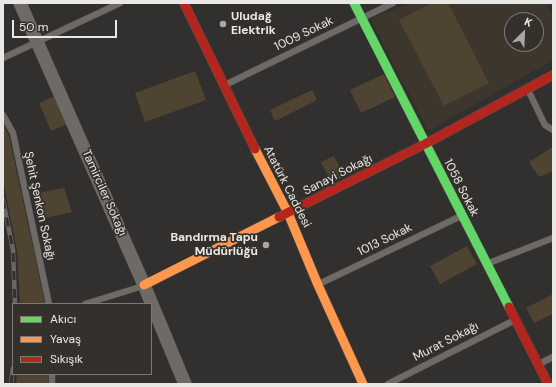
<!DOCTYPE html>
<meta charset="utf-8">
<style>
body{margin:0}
#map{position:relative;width:556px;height:387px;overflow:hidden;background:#32302e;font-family:"DM Sans",sans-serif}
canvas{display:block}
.frame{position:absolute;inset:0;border:4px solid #eae8e5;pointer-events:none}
.legend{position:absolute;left:12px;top:303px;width:140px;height:72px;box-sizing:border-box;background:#34312c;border:1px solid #7d7a76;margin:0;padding:5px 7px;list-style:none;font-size:12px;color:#eae8e5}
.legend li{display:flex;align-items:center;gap:8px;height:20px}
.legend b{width:20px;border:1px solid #7d7a76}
.north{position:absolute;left:504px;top:12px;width:40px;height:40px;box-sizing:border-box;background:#34312c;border:1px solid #7d7a76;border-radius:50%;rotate:24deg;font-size:11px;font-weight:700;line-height:16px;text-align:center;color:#eae8e5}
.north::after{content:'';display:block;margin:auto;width:14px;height:18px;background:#aaa8a5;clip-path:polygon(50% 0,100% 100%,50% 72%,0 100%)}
.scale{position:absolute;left:12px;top:20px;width:105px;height:18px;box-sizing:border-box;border:2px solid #eae8e5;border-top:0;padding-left:5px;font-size:12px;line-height:14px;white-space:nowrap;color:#eae8e5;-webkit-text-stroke:3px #34312c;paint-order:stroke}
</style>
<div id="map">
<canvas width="556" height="387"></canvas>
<div class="frame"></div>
<ul class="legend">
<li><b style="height:5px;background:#63d668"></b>Akıcı</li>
<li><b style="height:5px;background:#ff974d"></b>Yavaş</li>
<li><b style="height:5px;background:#b3261e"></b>Sıkışık</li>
</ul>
<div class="north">K</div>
<div class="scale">50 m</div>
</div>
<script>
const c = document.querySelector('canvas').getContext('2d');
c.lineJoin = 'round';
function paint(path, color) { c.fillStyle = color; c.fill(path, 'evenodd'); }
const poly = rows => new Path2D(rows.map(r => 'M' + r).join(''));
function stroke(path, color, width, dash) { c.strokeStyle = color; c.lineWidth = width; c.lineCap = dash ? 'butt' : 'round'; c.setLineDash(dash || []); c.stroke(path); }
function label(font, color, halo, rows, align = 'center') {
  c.font = font + ' "DM Sans",sans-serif'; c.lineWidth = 3.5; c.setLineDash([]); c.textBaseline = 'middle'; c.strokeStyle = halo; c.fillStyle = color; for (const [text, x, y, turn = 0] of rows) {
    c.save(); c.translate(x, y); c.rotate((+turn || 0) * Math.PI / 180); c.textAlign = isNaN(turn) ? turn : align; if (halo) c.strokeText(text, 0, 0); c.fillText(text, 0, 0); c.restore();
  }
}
paint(poly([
 [409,3,546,3,553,16,553,60,428,131,371,19],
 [512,20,536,20,536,44,512,44]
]), '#3c362c');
paint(poly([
 [432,3,448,3,489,83,444,106,399,20],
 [195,71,206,100,145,122,135,93],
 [384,74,395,97,361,113,350,90],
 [312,90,317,100,275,121,270,110],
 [55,96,68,124,51,131,39,103],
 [3,124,9,136,45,304,20,304,17,251,3,179],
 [553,147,553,171,539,177,529,162],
 [334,156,344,176,332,183,321,162],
 [64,188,72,212,45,218,38,193],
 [467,246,477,264,440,284,430,266],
 [553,294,553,314,534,323,526,308],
 [17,374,48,374,48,384,16,384]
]), '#4f4431');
const lane = poly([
 [3,58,120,3],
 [227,84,393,3],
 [528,90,545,125,553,130],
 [3,115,13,133,49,304],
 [489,263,553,238],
 [319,284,461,216],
 [85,304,143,286],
 [539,364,553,357],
 [52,384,52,374],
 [388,384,513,321]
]);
const street = poly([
 [20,3,144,285,185,384]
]);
const fast = poly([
 [354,3,509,307]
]);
const slow = poly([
 [255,149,288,213,318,285,363,384],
 [144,285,279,217]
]);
const jam = poly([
 [184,3,255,149],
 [279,217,425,144,553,75],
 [509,307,548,384]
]);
stroke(lane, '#4f4d4c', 7);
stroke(street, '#4f4d4c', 14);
stroke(fast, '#4f4d4c', 10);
stroke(slow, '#4f4d4c', 10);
stroke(jam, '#4f4d4c', 10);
stroke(lane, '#6e6b67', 6);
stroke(street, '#6e6b67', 13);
stroke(fast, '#63d668', 9);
stroke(slow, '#ff974d', 9);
stroke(jam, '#b3261e', 9);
const rail = poly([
 [3,200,13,250,15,304],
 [11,384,13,368]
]);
stroke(rail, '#696764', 4.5);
stroke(rail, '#34312c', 3, [9]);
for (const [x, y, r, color] of [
 [223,24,4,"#aaa8a5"],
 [266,245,4,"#aaa8a5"]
]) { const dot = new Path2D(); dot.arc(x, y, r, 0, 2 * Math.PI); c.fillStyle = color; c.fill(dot); stroke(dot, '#34312c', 1.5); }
label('bold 12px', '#eae8e5', '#34312c', [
 ["Uludağ",231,17],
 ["Elektrik",231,31],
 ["Bandırma Tapu",258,238,"right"],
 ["Müdürlüğü",258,252,"right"]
], 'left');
label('12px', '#eae8e5', '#34312c', [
 ["1009 Sokak",304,34,-26],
 ["Sanayi Sokağı",338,175,-27],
 ["Atatürk Caddesi",287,187,63],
 ["1058 Sokak",461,188,63],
 ["Tamirciler Sokağı",104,193,66],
 ["Şehit Şenkon Sokağı",39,206,78],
 ["1013 Sokak",385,240,-26],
 ["Murat Sokağı",446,342,-27]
]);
</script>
